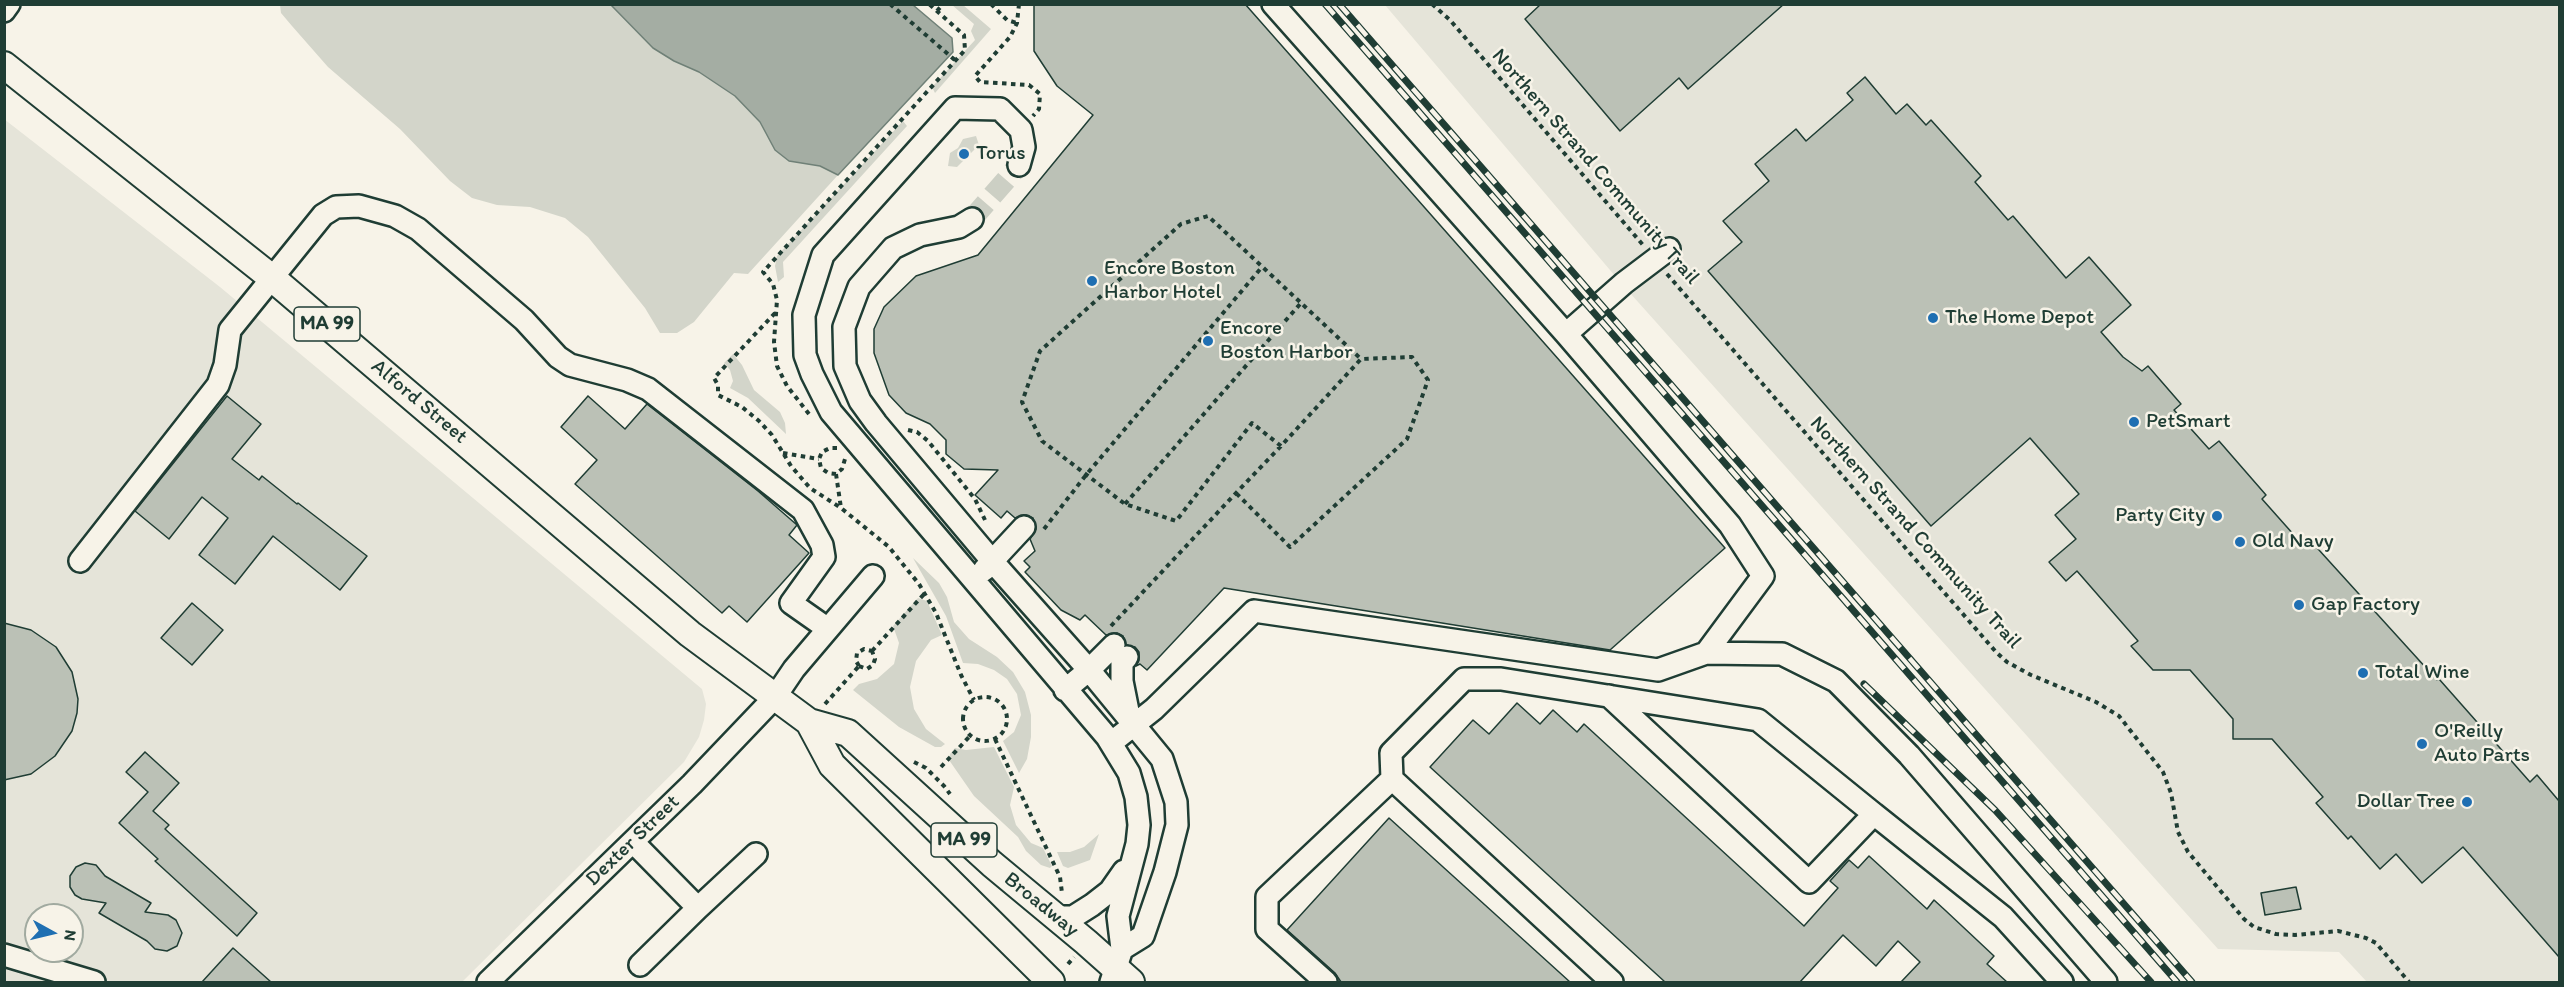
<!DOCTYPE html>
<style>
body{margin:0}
#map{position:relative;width:2564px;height:987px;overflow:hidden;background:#f7f3e8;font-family:Itim,sans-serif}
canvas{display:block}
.frame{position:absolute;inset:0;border:6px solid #1f3d34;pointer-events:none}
.north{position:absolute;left:24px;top:903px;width:60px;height:60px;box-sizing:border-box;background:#f7f3e8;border:2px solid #a1aaa0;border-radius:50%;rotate:98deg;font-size:16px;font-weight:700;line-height:24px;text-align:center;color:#1f3d34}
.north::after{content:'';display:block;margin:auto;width:21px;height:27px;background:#1f6fb2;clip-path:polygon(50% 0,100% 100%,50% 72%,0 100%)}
</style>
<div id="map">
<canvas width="2564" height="987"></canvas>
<div class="frame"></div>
<div class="north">N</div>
</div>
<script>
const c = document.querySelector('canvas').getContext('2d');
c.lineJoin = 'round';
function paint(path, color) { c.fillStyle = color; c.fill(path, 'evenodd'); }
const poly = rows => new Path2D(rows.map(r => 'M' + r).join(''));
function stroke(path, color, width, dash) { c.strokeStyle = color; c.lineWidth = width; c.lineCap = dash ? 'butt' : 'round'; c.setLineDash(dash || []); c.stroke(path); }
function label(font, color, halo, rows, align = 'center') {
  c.font = font + ' Itim,sans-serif'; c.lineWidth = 5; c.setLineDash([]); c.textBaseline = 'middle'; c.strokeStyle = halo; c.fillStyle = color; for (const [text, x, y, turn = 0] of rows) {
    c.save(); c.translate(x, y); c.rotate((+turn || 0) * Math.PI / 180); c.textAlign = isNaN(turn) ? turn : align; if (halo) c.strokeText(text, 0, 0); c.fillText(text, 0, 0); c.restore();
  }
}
paint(poly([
 [1385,5,2559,5,2559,982,2367,982,2339,952,2218,949,1621,283],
 [4,119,220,287,702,689,706,704,704,720,699,737,684,762,462,982,5,982],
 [36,915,72,915,72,951,36,951]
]), '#e5e4d9');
paint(poly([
 [280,5,611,5,653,48,674,61,699,72,735,96,760,122,775,150,789,161,820,166,838,175,748,274,734,273,694,322,677,333,660,333,645,308,588,237,565,218,530,207,497,205,472,198,450,181,400,129,328,67,292,26,281,13],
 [952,5,963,5,991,29,935,93,932,87,975,40,971,31,974,24],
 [903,121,907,126,783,262,784,277,778,282,775,266,777,256],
 [976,136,979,145,957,167,948,166,950,153,958,148,963,139],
 [733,354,742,365,754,390,780,412,785,423,786,434,748,398,730,388,733,381,730,370,724,363],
 [913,558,939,583,947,597,954,622,969,639,997,657,1013,672,1025,692,1031,715,1031,737,1027,759,1019,773,1003,741,1014,732,1021,715,1017,694,1007,679,994,670,978,664,963,663,946,616],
 [918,598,927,601,942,635,931,640,916,661,910,687,914,709,926,729,945,744,941,747,935,747,899,727,853,690,859,684,877,679,894,664,899,643,893,626],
 [994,747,1014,787,1010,805,1016,825,1031,843,1043,848,1052,866,1050,868,1041,865,1026,851,1018,837,974,796,949,760,950,754,955,748,966,750],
 [1099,834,1090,860,1068,868,1063,866,1057,852,1070,852,1084,847]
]), '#d3d5ca');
const water = poly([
 [611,5,913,5,952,38,953,52,838,175,820,166,789,161,775,150,760,122,735,96,699,72,674,61,653,48,611,5]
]);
paint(water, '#a4ada3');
stroke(water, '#6f8077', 1.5);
const building = poly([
 [1034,4,1245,4,1725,548,1610,650,1224,588,1147,670,1140,664,1136,666,1139,660,1139,652,1135,647,1126,645,1123,636,1117,633,1106,635,1085,615,1080,620,1061,610,1025,572,1030,567,1024,561,1035,551,1030,539,1036,529,1033,518,1026,515,1015,518,1007,511,1001,518,975,495,998,470,964,469,946,454,946,440,930,424,906,413,889,395,874,353,874,329,884,307,916,276,978,255,1093,115,1057,86,1034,51,1034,4],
 [1541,4,1784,4,1688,89,1679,78,1620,131,1525,19,1541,4],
 [1865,77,1896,114,1907,104,1926,125,1931,120,1981,176,1975,182,2008,220,2013,216,2066,278,2089,257,2131,305,2101,332,2123,357,2142,371,2148,366,2181,404,2174,410,2209,449,2219,441,2266,495,2262,499,2302,544,2309,539,2437,680,2439,679,2530,782,2537,775,2559,801,2559,957,2463,847,2422,883,2396,854,2380,869,2351,836,2348,839,2316,803,2323,797,2272,739,2233,739,2233,719,2190,670,2153,670,2131,646,2138,641,2077,571,2066,581,2049,562,2076,539,2055,515,2079,494,2030,438,1931,526,1708,271,1742,242,1723,221,1769,181,1755,164,1796,129,1806,141,1853,100,1847,93,1865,77],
 [227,396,261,424,232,459,259,480,262,476,297,504,298,503,367,556,340,590,273,536,235,584,199,555,228,518,202,497,169,539,135,511,227,396],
 [588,396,625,429,647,404,758,491,797,525,789,535,809,553,747,622,729,606,722,613,575,484,597,460,561,427,588,396],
 [192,603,223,630,192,665,161,638,192,603],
 [4,623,31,630,56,647,72,672,78,699,77,713,72,731,55,756,31,774,4,780,4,623],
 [1517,703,1540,724,1553,710,1577,732,1584,724,1804,926,1838,888,1830,881,1849,860,1858,868,1869,856,1927,909,1934,900,1946,911,1994,956,1987,964,2007,982,1901,982,1920,962,1898,941,1876,966,1843,935,1800,982,1665,982,1430,767,1473,720,1489,734,1517,703],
 [145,752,179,783,153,811,169,825,165,829,257,913,237,936,155,861,158,859,119,823,148,792,126,772,145,752],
 [1389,818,1570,982,1341,982,1335,973,1287,930,1389,818],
 [85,863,96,865,105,876,151,903,145,912,168,915,176,920,182,933,177,946,167,951,155,949,147,941,99,913,106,903,82,899,75,895,70,887,70,876,76,867,85,863],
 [2296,887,2301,909,2265,915,2261,893,2296,887],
 [233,948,271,982,202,982,233,948]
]);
paint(building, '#bbc1b6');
stroke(building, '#1f3d34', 1.5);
stroke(poly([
 [972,219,1019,165]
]), '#cccfc4', 21, [21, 10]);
const minor = poly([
 [4,11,9,4],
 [1019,165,1024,147,1021,130,1000,109,955,108,823,255,804,315,805,355,812,374,831,412,1107,737,1129,773,1136,797,1139,825,1137,844,1118,916,1122,949],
 [972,219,959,227,920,235,893,248,859,287,844,327,845,366,860,401,876,423,993,562,1089,670,1162,759,1176,802,1177,825,1165,872,1143,936,1122,949,1111,982],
 [1566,334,1624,283,1669,249],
 [80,561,218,385,225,365,230,330,323,215,336,207,359,206,395,216,418,229,524,320,558,357,570,365,627,380,648,389,803,510,822,545,824,557,791,603,828,629],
 [984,570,1024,527],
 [1706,653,1782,654,1836,681,1909,755,2106,982],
 [1127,657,1122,663,1122,681,1129,716],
 [1065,690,1089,670,1114,645],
 [1609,696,1809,882,1874,814,1758,720,1501,679,1464,679,1391,753,1392,779,1612,982],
 [1111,743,1154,709,1254,611,1658,670,1706,653,1763,576,1730,525,1566,334,1273,4],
 [1874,814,2003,917,2062,982],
 [633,842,698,908,640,965],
 [698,908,756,854],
 [1055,917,1073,917,1092,905,1110,891,1124,871],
 [4,955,94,982],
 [488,982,692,784,775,697,794,669,873,576],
 [1326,982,1267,929,1267,897,1392,779]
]);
const major = poly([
 [4,65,272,278,690,634,809,722,848,733,992,864,1086,942,1131,982],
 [809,722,832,765,1051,982]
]);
stroke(minor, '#1f3d34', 26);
stroke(major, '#1f3d34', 30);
stroke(poly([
 [890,4,956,61],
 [991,4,1007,20,1017,23],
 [1019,4,1017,23,1010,37,975,76,980,82,1029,85,1040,94,1039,109,1033,116],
 [1432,4,1450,20,1643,245],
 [937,11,943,4],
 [1667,274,1996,652,2007,662,2031,675,2096,702,2119,716,2163,772,2171,793,2178,832,2188,852,2244,919,2254,927,2276,934,2295,935,2338,931,2366,938,2376,943,2409,982],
 [775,313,714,378,718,385,718,395,742,407,759,421,772,435,791,466,810,488,841,508],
 [809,414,787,386,777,366,774,342,777,300,773,284,763,272,965,50,964,35,929,4],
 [908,430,917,432,928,441,975,499,985,520],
 [1281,446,1252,423,1176,521,1125,504,1042,441,1022,402,1040,351,1181,224,1208,216,1361,359],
 [837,448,830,448,822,452,819,459,821,468,828,473,836,474,842,469,845,459],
 [783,453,819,459],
 [836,474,841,508,889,547,919,584,936,613,961,675,974,700],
 [1125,504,1301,303],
 [1044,529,1086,475,1262,267],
 [1111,626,1236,493,1281,446,1361,359,1412,357,1428,380,1407,439,1290,547,1236,493],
 [872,651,925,593],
 [859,666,867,669,873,665,875,659,872,651],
 [859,666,856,661,857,653,864,649,872,651],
 '963 719a22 22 0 1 1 44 0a22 22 0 1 1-44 0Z',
 [825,704,859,666],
 [995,739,1060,877,1062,893],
 [914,762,926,768,944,786,950,794],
 [941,767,970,736],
 [1068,964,1074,957]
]), '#1f3d34', 4, [4.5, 4.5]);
stroke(minor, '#f7f3e8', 21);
stroke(major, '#f7f3e8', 26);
const rail = poly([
 [1325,4,2177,982],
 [1339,4,2192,982],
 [1864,684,1995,810,2151,982]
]);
stroke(rail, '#1f3d34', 7);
stroke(rail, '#f7f3e8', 4.5, [14]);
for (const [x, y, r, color] of [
 [964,154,6,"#1f6fb2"],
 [1092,281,6,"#1f6fb2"],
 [1933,318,6,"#1f6fb2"],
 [1208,341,6,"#1f6fb2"],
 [2134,422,6,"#1f6fb2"],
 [2217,516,6,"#1f6fb2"],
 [2240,542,6,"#1f6fb2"],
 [2299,605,6,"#1f6fb2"],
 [2363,673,6,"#1f6fb2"],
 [2422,744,6,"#1f6fb2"],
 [2467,802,6,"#1f6fb2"]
]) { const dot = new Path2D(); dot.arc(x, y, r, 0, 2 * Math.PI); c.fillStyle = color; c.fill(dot); stroke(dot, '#f7f3e8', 2); }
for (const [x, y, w] of [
 [327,324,66],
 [964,840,66]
]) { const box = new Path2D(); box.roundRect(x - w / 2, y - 17, w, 34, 4.5); c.fillStyle = '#f7f3e8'; c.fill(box); stroke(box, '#1f3d34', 1.5); }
label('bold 20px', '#1f3d34', null, [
 ["MA 99",327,324],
 ["MA 99",964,840]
]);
label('21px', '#1f3d34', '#f7f3e8', [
 ["Torus",976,154],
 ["Encore Boston",1104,269],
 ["Harbor Hotel",1104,293],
 ["The Home Depot",1945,318],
 ["Encore",1220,329],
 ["Boston Harbor",1220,353],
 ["PetSmart",2146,422],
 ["Party City",2205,516,"right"],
 ["Old Navy",2252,542],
 ["Gap Factory",2311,605],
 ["Total Wine",2375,673],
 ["O'Reilly",2434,732],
 ["Auto Parts",2434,756],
 ["Dollar Tree",2455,802,"right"]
], 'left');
label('21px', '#1f3d34', '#f7f3e8', [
 ["Northern Strand Community Trail",1595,167,49],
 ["Alford Street",419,402,40],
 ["Northern Strand Community Trail",1915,533,48],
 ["Dexter Street",633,841,-44],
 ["Broadway",1041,905,39]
]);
</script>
